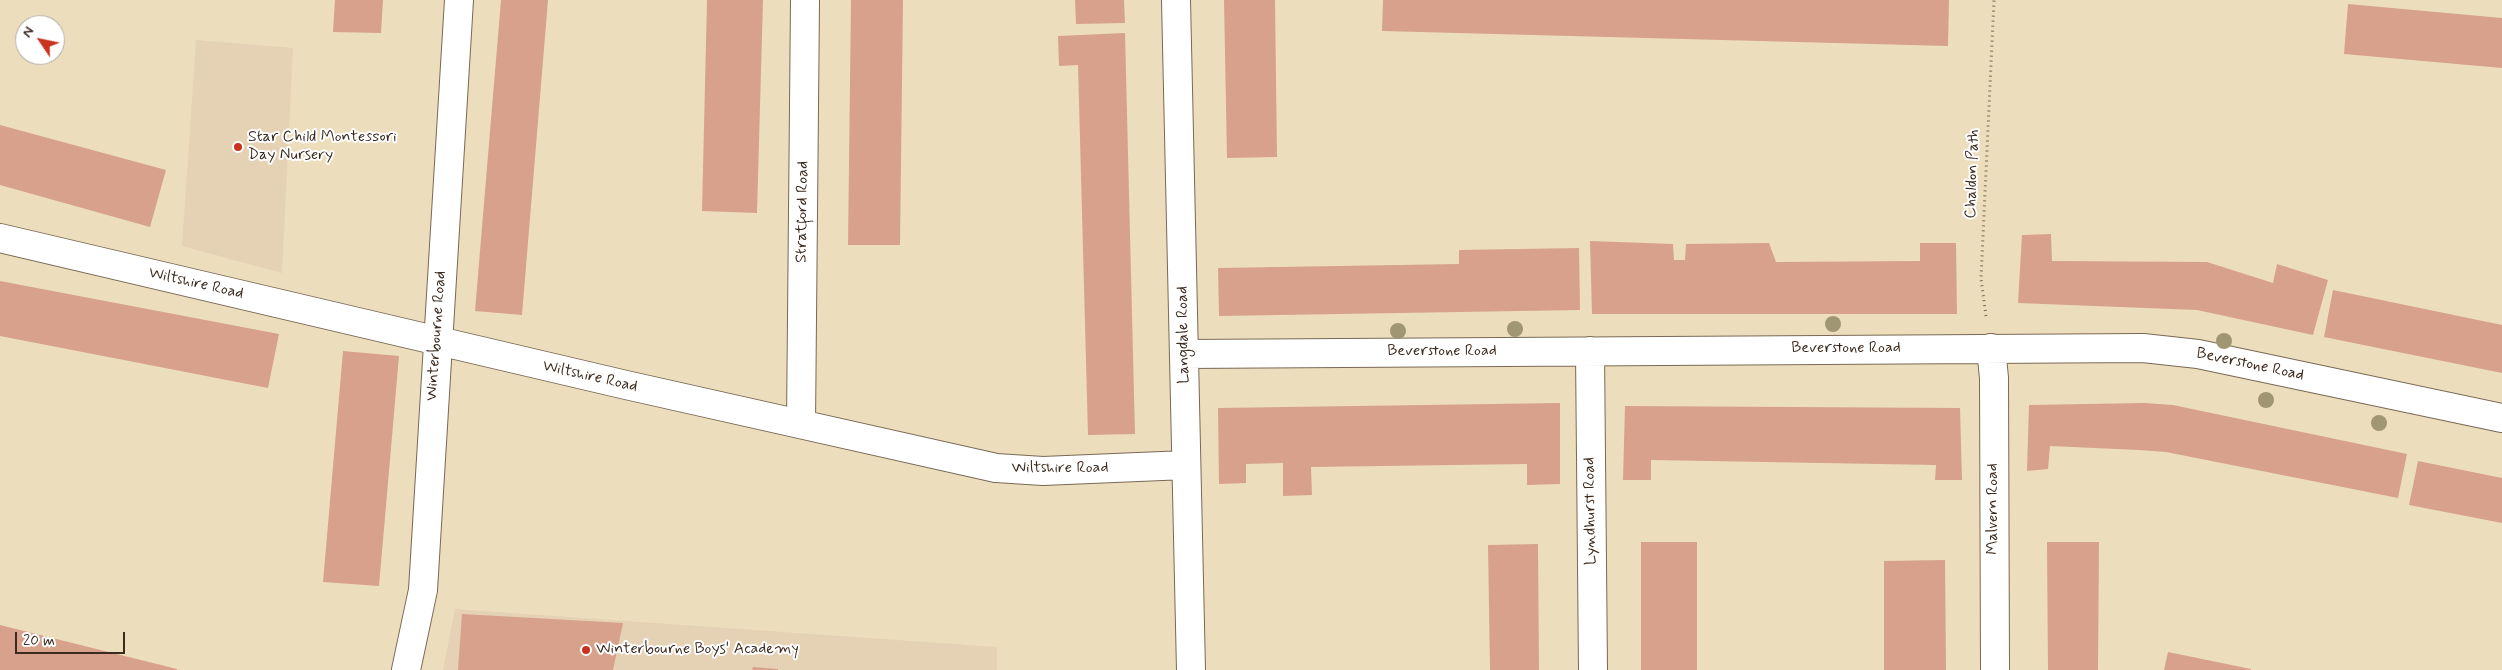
<!DOCTYPE html>
<style>
body{margin:0}
#map{position:relative;width:2502px;height:670px;overflow:hidden;background:#ecdebc;font-family:Mynerve,sans-serif}
canvas{display:block}
.north{position:absolute;left:15px;top:15px;width:50px;height:50px;box-sizing:border-box;background:#fff;border:1px solid #b1aaa5;border-radius:50%;rotate:304deg;font-size:14px;font-weight:700;line-height:20px;text-align:center;color:#3b2a1e}
.north::after{content:'';display:block;margin:auto;width:18px;height:22px;background:#c8321e;clip-path:polygon(50% 0,100% 100%,50% 72%,0 100%)}
.scale{position:absolute;left:15px;top:632px;width:110px;height:22px;box-sizing:border-box;border:2px solid #3b2a1e;border-top:0;padding-left:6px;font-size:15px;line-height:18px;white-space:nowrap;color:#3b2a1e;-webkit-text-stroke:4px #fff;paint-order:stroke}
</style>
<div id="map">
<canvas width="2502" height="670"></canvas>
<div class="north">N</div>
<div class="scale">20 m</div>
</div>
<script>
const c = document.querySelector('canvas').getContext('2d');
c.lineJoin = 'round';
function paint(path, color) { c.fillStyle = color; c.fill(path, 'evenodd'); }
const poly = rows => new Path2D(rows.map(r => 'M' + r).join(''));
function stroke(path, color, width, dash) { c.strokeStyle = color; c.lineWidth = width; c.lineCap = dash ? 'butt' : 'round'; c.setLineDash(dash || []); c.stroke(path); }
function label(font, color, halo, rows, align = 'center') {
  c.font = font + ' Mynerve,sans-serif'; c.lineWidth = 4; c.setLineDash([]); c.textBaseline = 'middle'; c.strokeStyle = halo; c.fillStyle = color; for (const [text, x, y, turn = 0] of rows) {
    c.save(); c.translate(x, y); c.rotate((+turn || 0) * Math.PI / 180); c.textAlign = isNaN(turn) ? turn : align; if (halo) c.strokeText(text, 0, 0); c.fillText(text, 0, 0); c.restore();
  }
}
paint(poly([
 [196,40,293,48,282,273,182,246],
 [455,609,997,647,997,670,443,670]
]), '#e5d1b4');
paint(poly([
 [335,0,383,0,381,33,333,32],
 [501,0,548,0,522,315,475,311],
 [707,0,763,0,757,213,702,211],
 [851,0,903,0,900,245,848,245],
 [1075,0,1124,0,1125,23,1076,24],
 [1224,0,1275,0,1277,157,1227,158],
 [1383,0,1949,0,1948,46,1382,31],
 [2348,4,2502,18,2502,68,2344,54],
 [1125,33,1135,434,1088,435,1078,65,1059,66,1058,36],
 [0,125,166,170,150,227,0,185],
 [2051,234,2052,261,2207,262,2273,283,2277,264,2328,280,2313,335,2197,310,2018,303,2022,235],
 [1590,241,1673,244,1674,260,1685,260,1686,244,1769,243,1776,262,1920,261,1920,243,1956,243,1957,314,1592,314],
 [1579,248,1580,310,1219,316,1218,268,1459,264,1459,250],
 [0,281,279,334,268,388,0,336],
 [2333,290,2502,325,2502,373,2324,337],
 [343,351,399,356,379,586,323,582],
 [1560,403,1560,484,1527,485,1527,464,1311,467,1312,495,1283,496,1283,463,1246,464,1246,483,1219,484,1218,408],
 [2144,403,2173,405,2407,454,2398,498,2166,452,2139,450,2050,446,2048,469,2027,471,2029,405],
 [1625,406,1960,408,1962,480,1935,480,1936,465,1651,460,1651,480,1623,480],
 [2418,461,2502,478,2502,523,2409,505],
 [1641,542,1697,542,1697,670,1641,670],
 [2047,542,2099,542,2098,670,2048,670],
 [1538,544,1539,670,1490,670,1488,545],
 [1945,560,1946,670,1884,670,1884,561],
 [462,614,623,623,613,670,458,670],
 [0,625,177,669,177,670,0,670],
 [2168,652,2251,669,2251,670,2164,670],
 [753,667,778,669,778,670,752,670]
]), '#d7a18b');
const minor = poly([
 [1176,0,1191,670],
 [0,238,626,385,996,468,1043,471,1186,465],
 [1991,348,1994,378,1995,670],
 [1590,351,1593,670],
 [1184,354,2143,348,2198,354,2502,418],
 [801,424,805,0],
 [406,670,423,590,459,0]
]);
stroke(minor, '#796955', 30);
stroke(poly([
 [1986,316,1981,279,1994,0]
]), '#796955', 3, [1, 4]);
stroke(minor, '#fff', 28);
c.fillStyle = '#a09673';
for (const [x, y] of [
 [1833,324],
 [1515,329],
 [1398,331],
 [2224,341],
 [2266,400],
 [2379,423]
]) { c.beginPath(); c.arc(x, y, 8, 0, 2 * Math.PI); c.fill(); }
for (const [x, y, r, color] of [
 [238,147,5,"#c8321e"],
 [586,650,5,"#c8321e"]
]) { const dot = new Path2D(); dot.arc(x, y, r, 0, 2 * Math.PI); c.fillStyle = color; c.fill(dot); stroke(dot, '#fff', 2); }
label('16px', '#3b2a1e', '#fff', [
 ["Star Child Montessori",248,138],
 ["Day Nursery",248,156],
 ["Winterbourne Boys' Academy",596,650]
], 'left');
label('16px', '#3b2a1e', '#fff', [
 ["Chaldon Path",1973,174,-88],
 ["Stratford Road",803,212,-89],
 ["Wiltshire Road",196,284,13],
 ["Langdale Road",1184,335,-91],
 ["Winterbourne Road",437,336,-86],
 ["Beverstone Road",1846,349],
 ["Beverstone Road",1442,352],
 ["Beverstone Road",2250,365,12],
 ["Wiltshire Road",590,377,13],
 ["Wiltshire Road",1060,469],
 ["Malvern Road",1994,509,-90],
 ["Lyndhurst Road",1591,511,-91]
]);
</script>
